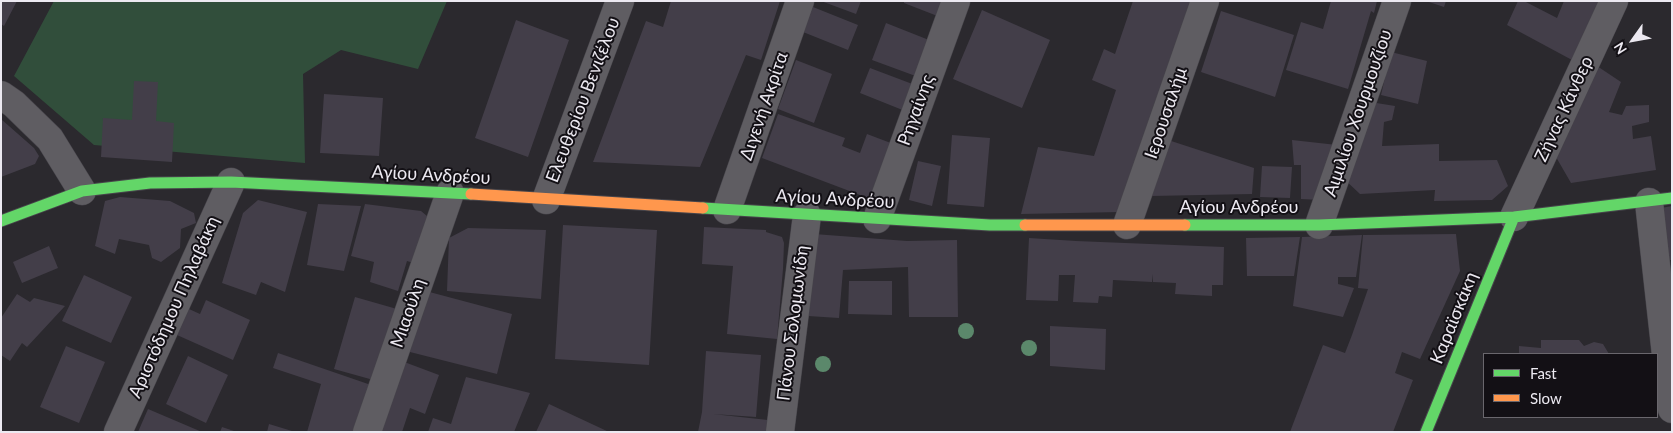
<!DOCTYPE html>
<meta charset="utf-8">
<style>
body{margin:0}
#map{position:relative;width:1673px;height:433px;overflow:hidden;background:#2b292e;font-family:Lato,sans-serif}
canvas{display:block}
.frame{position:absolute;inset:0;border:2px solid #ece9f1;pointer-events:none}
.legend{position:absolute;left:1483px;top:353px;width:175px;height:65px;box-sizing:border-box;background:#131015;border:1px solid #6a676d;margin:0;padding:6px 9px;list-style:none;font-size:15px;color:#ece9f1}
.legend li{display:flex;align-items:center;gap:10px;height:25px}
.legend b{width:25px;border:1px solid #6a676d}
.north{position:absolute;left:1608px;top:15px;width:50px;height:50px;-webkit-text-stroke:4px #131015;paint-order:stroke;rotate:238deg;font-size:14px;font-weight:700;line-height:20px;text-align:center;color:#ece9f1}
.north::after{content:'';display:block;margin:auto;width:18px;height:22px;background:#ece9f1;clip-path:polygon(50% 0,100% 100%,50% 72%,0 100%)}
</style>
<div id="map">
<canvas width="1673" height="433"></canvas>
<div class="frame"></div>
<ul class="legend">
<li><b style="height:6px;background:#63d668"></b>Fast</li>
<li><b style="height:6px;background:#ff974d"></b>Slow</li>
</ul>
<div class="north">N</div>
</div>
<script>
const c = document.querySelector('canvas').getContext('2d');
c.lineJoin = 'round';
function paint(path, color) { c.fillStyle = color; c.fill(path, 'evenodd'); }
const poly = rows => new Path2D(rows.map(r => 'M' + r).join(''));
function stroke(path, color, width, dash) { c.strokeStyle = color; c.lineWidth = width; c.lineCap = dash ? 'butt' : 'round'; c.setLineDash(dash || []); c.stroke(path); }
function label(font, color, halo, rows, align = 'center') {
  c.font = font + ' Lato,sans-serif'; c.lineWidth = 4; c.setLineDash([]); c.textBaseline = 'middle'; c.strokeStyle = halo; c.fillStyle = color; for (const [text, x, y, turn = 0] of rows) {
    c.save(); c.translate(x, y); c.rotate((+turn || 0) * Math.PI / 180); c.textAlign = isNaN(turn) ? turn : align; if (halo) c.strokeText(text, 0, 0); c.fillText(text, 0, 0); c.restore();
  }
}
paint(poly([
 [54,1,447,1,418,69,341,50,303,74,305,163,94,145,14,76]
]), '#314e3b');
paint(poly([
 [1,1,17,1,4,26,1,24],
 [671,1,780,1,761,60,746,55,700,167,593,162,646,21,663,27],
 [821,1,861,1,856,14],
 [904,1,946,1,940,17,904,3],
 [1133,1,1200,1,1166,74,1154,105,1121,212,1021,214,1038,147,1094,156,1116,90,1092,80,1104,49,1115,54],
 [1331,1,1377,1,1374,13,1371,11,1348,89,1286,70,1301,22,1323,29],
 [1426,1,1446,1,1444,7],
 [1518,1,1524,1,1557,18,1564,1,1601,1,1572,60,1507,25],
 [813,7,858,25,848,50,803,32],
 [982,10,1050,40,1022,108,953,79],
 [1221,11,1294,35,1275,97,1201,72],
 [516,20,569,40,528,157,475,138],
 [886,23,934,42,921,78,872,60],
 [1391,52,1427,61,1418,104,1381,95],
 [796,60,832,74,814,123,778,109],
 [1597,66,1621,82,1609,112,1622,115,1626,106,1649,105,1649,122,1632,126,1633,139,1651,136,1656,170,1571,183,1556,157],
 [870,68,915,85,905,111,860,93],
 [134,81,158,82,156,121,174,123,172,162,101,157,103,118,132,120],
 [324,94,383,98,379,156,320,153],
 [1364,101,1395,106,1392,120,1384,122,1382,146,1439,144,1439,161,1497,160,1508,186,1492,200,1434,201,1435,190,1360,194,1344,179],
 [778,114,845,138,842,146,860,153,867,134,896,145,876,201,762,158],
 [1,119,34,148,39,156,35,164,1,177],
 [952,135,990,138,984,207,947,204],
 [1165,139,1254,168,1252,194,1151,196],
 [1292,140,1337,145,1321,200,1301,199,1301,165,1294,165],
 [918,161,941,166,932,206,909,200],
 [1262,166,1292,167,1290,198,1260,197],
 [120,197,170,201,194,213,196,223,181,229,180,248,161,262,152,258,149,245,119,239,115,254,95,246,105,201],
 [258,200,307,212,285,292,261,282,256,295,222,283,243,213],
 [318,204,361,206,344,271,307,265],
 [365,204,421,211,427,216,430,224,417,264,407,261,398,291,370,282,374,262,351,256],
 [1672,206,1672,260,1667,260,1661,208],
 [563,225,657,230,649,365,555,359],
 [704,227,766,230,766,232,782,237,784,243,783,269,777,339,727,334,733,266,702,264],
 [468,228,546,230,541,299,447,291,449,238],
 [814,234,907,241,957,240,958,317,909,317,908,267,843,270,839,318,808,316],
 [1456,234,1460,271,1420,359,1402,352,1395,373,1413,380,1393,432,1290,432,1323,345,1345,353,1352,335,1368,289,1358,288,1363,235],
 [1362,235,1356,277,1338,277,1338,284,1354,288,1343,317,1293,306,1302,237],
 [1300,237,1294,276,1247,276,1246,238],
 [1029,238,1076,241,1076,250,1076,241,1224,247,1223,285,1212,285,1212,296,1175,294,1176,283,1153,282,1153,274,1152,282,1113,280,1112,297,1099,296,1098,303,1073,302,1075,275,1059,275,1058,301,1026,300],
 [49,246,58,268,22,283,13,262],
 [84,275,132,297,111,343,62,321],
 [849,281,892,281,892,315,848,314],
 [422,290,512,314,497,374,406,351],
 [17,294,30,302,34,298,65,306,27,347,22,343,10,361,1,355,1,318],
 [355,297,397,309,377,381,334,369],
 [206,300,250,320,233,360,177,335,189,309,200,314],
 [1050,326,1106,329,1105,370,1050,366],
 [1541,340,1579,340,1584,346,1594,342,1603,344,1609,354,1519,354,1519,346,1541,348],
 [66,346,105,362,79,423,40,407],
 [706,351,761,355,756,417,713,414,768,420,766,432,698,432,702,412],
 [278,353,371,385,354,432,307,432,321,384,273,368],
 [188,356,228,375,206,423,166,404],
 [399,360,439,375,425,414,410,408,402,432,373,432],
 [466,377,530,393,514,432,428,432,433,418,451,424],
 [549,404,609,432,536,432],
 [148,409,202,432,138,432],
 [269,424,292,431,292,432,267,432],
 [222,427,234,431,234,432,220,432]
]), '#433e49');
const street = poly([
 [1,95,14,104,50,139,82,191],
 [546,200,620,1],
 [1649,202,1672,409],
 [727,210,800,1],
 [1514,217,1614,1],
 [877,219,956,1],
 [1127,225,1205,1],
 [1319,225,1397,1],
 [118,432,231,182],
 [367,432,450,193],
 [780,432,807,215]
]);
const fast = poly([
 [703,208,990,225,1025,225],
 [1,221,82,191,150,183,231,182,471,194],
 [1185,225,1319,225,1514,217,1672,198],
 [1426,432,1514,217]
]);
const slow = poly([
 [471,194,703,208],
 [1025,225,1185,225]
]);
stroke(street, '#47454b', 29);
stroke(fast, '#47454b', 13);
stroke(slow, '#47454b', 13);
stroke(street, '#5f5d62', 28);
stroke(fast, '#63d668', 11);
stroke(slow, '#ff974d', 11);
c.fillStyle = '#5b886b';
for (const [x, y] of [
 [966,331],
 [1029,348],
 [823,364]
]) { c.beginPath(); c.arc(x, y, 8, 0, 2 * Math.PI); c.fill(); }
label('18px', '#ece9f1', '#131015', [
 ["Ελευθερίου Βενιζέλου",583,100,-69],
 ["Διγενή Ακρίτα",764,106,-71],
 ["Ζήνας Κάνθερ",1564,109,-65],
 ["Ρηγαίνης",916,110,-70],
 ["Ιερουσαλήμ",1166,113,-71],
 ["Αιμιλίου Χουρμουζίου",1358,113,-71],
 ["Αγίου Ανδρέου",431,175,3],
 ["Αγίου Ανδρέου",835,199,3],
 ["Αγίου Ανδρέου",1239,207],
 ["Αριστόδημου Πηλαβάκη",174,307,-66],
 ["Μιαούλη",408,313,-71],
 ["Καραϊσκάκη",1454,318,-68],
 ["Πάνου Σολομωνίδη",793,323,-83]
]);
</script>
